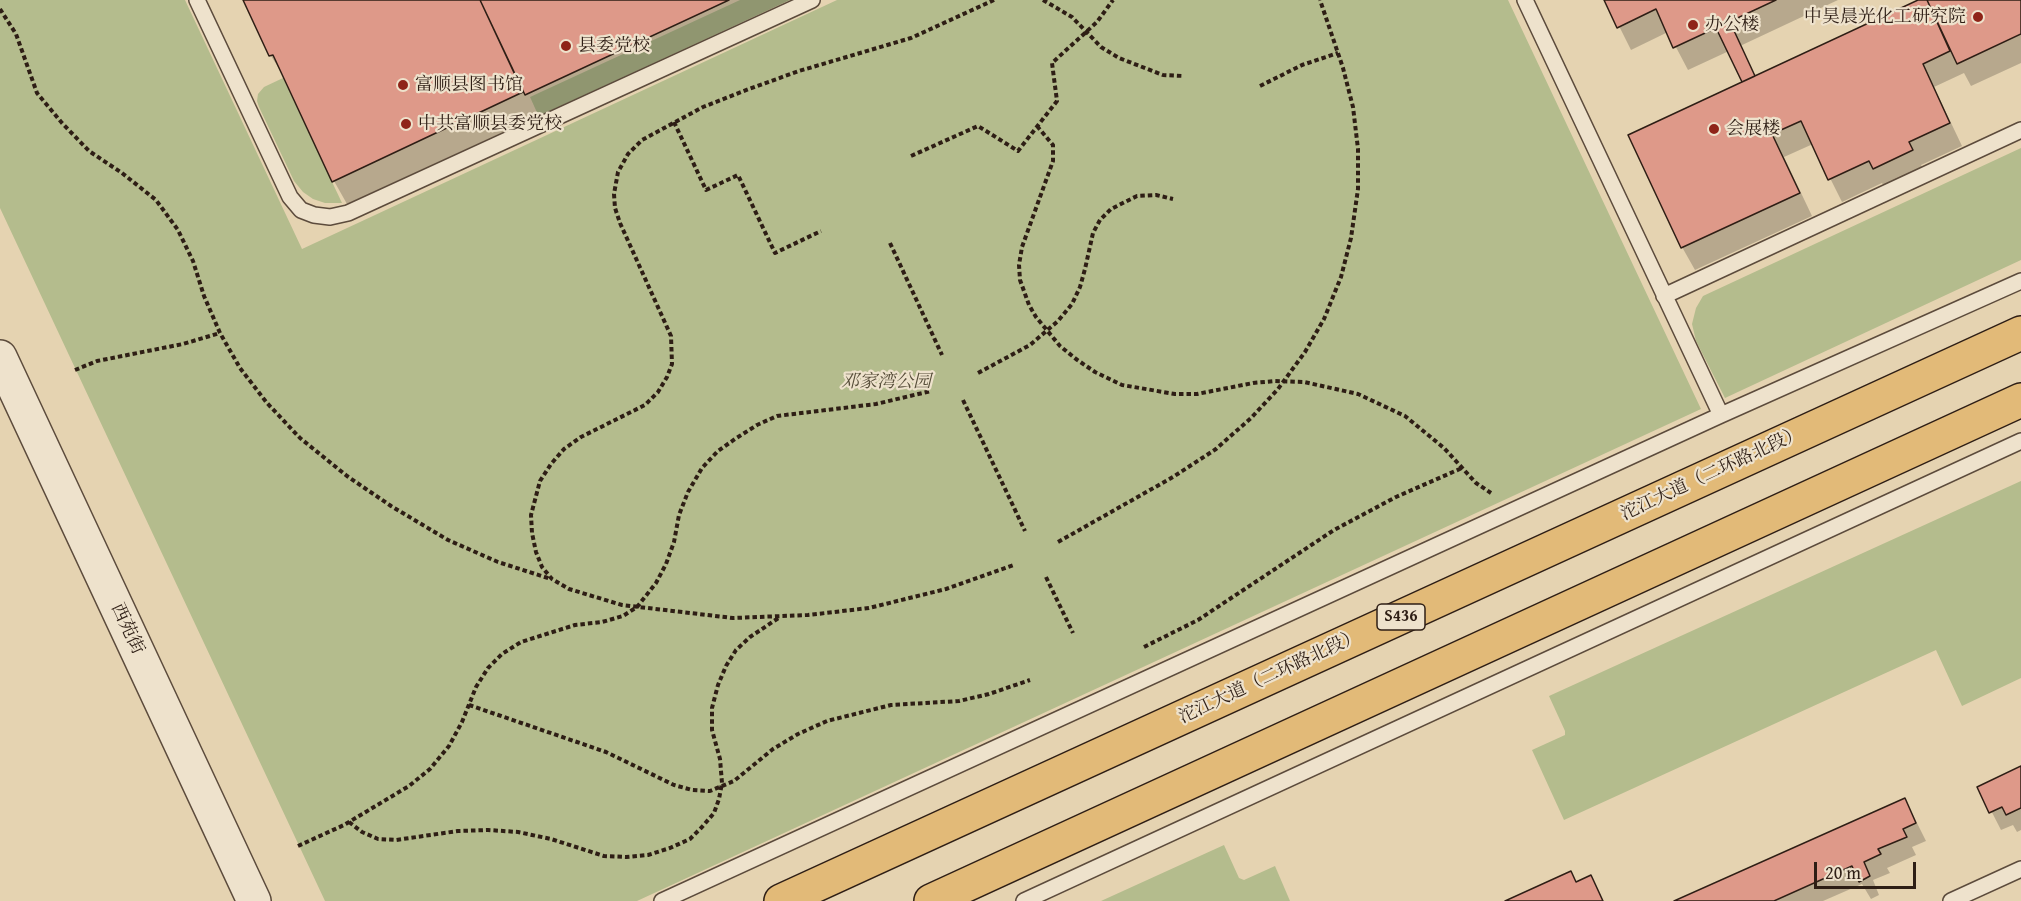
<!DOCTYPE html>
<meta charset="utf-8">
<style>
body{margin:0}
#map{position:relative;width:2021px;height:901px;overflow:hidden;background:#e5d3b1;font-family:"Gentium Book Plus",serif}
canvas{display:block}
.scale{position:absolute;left:1814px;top:862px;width:102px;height:27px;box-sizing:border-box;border:3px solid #2e1e15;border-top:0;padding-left:8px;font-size:18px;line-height:21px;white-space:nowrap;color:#2e1e15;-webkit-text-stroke:4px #eee2cc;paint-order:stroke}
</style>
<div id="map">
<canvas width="2021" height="901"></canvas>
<div class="scale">20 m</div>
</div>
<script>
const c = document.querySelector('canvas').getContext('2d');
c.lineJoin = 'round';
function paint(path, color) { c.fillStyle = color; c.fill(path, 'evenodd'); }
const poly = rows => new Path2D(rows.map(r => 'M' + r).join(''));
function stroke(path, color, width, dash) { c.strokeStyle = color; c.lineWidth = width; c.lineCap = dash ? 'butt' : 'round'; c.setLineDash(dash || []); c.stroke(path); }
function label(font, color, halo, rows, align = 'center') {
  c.font = font + ' "Gentium Book Plus","Noto Serif SC",serif'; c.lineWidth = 4.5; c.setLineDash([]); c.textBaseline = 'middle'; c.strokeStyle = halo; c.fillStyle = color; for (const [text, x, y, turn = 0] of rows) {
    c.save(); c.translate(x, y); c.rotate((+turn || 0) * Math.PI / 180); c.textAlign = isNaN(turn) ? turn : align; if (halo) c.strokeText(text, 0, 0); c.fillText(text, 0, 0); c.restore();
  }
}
paint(poly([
 [0,0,185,0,302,249,837,0,1508,0,1701,409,637,901,325,901,0,208],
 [740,0,790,0,539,117,530,97],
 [283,78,342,203,325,203,313,199,303,192,294,181,259,107,257,101,258,94,264,87],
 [2021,148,2021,260,1725,398,1696,341,1692,324,1696,308,1703,296],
 [2021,481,2021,678,1962,706,1936,650,1564,820,1532,750,1565,735,1565,731,1549,696],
 [1224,845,1239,878,1244,880,1275,866,1290,901,1101,901]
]), '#b4bc8d');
paint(poly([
 [245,0,790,0,347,204,334,181,285,78,271,56],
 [1606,0,1838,0,1740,46,1755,78,1922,0,2021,0,2021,63,1971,86,1964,73,1934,87,1962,146,1921,165,1925,173,1887,191,1882,183,1842,202,1813,144,1784,157,1812,216,1695,270,1682,247,1630,136,1744,83,1729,51,1688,70,1668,32,1631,50],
 [2021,768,2021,830,2017,832,2013,825,2001,830,1979,787],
 [1905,799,1926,841,1912,847,1916,855,1887,868,1890,873,1873,880,1879,895,1871,899,1862,884,1823,901,1678,901]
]), '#0003');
const building = poly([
 [243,0,480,0,523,92,332,182,273,55,269,56,243,0],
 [480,0,729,0,525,95,480,0],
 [1604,0,1776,0,1673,48,1656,9,1617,28,1604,0],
 [1918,0,1927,0,1950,51,1923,64,1950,123,1909,142,1913,150,1873,169,1869,161,1828,180,1801,121,1772,134,1800,193,1681,248,1628,135,1918,0],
 [1927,0,2021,0,2021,34,1957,64,1927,0],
 [1730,22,1755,76,1742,82,1716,28,1730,22],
 [2021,766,2021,808,2006,815,2002,807,1989,813,1977,787,2021,766],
 [1905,798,1916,823,1903,829,1907,837,1878,849,1881,854,1864,862,1870,876,1859,882,1852,866,1774,901,1674,901,1905,798],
 [1571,871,1576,882,1591,875,1603,901,1505,901,1571,871]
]);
paint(building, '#de9989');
stroke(building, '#2e1e15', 1.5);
const service = poly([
 [197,0,290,197,301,210,314,215,330,217,348,213,812,0],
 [1525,0,1721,415],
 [1664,296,2021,130],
 [662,901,1721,415,2021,281],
 [1024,901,2021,441],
 [1951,901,2021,869]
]);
const tertiary = poly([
 [0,357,254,901]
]);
const trunk = poly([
 [781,901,2021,333],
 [931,901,2021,400]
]);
stroke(service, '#5c4b3c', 18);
stroke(tertiary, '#5c4b3c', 36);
stroke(trunk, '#2e1e15', 36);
stroke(poly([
 [994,0,911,38,799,71,749,89,703,107,642,140,628,154,618,172,614,194,615,208,620,223,671,336,672,364,667,377,658,392,645,405,581,437,564,449,551,464,540,481,531,515,532,533,536,552,542,567,552,579,569,589,622,605,733,618,808,615,869,608,946,589,1014,565],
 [1043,0,1072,17,1101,47,1119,58,1163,75,1184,76],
 [0,9,16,34,37,93,62,123,89,151,122,173,156,200,178,230,193,261,204,296,220,333,240,368,267,403,300,438,347,476,391,506,448,540,498,562,551,579],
 [1260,86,1302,65,1338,53],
 [674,122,706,190,738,175,775,253,821,231],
 [1037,126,1053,145,1053,161,1022,247,1019,265,1020,280,1029,305,1036,317,1060,346,1076,359,1095,372,1122,385,1175,394,1197,394,1253,383,1275,381,1304,382,1358,394,1405,416,1444,448,1476,483,1491,493],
 [911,156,978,126,1018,151,1057,101,1052,63,1097,22,1113,0],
 [890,243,942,355],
 [75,370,97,361,183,344,220,333],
 [978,373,1030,345,1058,321,1072,304,1080,287,1085,269,1093,233,1100,220,1111,209,1137,196,1156,195,1173,199],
 [963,400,1025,531],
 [1058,542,1173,477,1216,449,1251,418,1278,389,1305,352,1324,319,1341,277,1351,238,1358,189,1358,149,1353,107,1343,68,1320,0],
 [1046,577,1073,633],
 [1144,647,1198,620,1334,530,1396,497,1462,468],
 [469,705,606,752,674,785,692,790,710,791,734,781,773,749,798,734,827,721,891,705,959,701,989,694,1030,680],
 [349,822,362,832,378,839,396,840,458,831,488,830,518,832,551,839,604,856,626,857,648,855,670,848,690,839,702,827,714,813,719,799,722,783,720,759,712,730,712,708,718,685,726,666,736,650,750,637,780,617],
 [298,846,344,825,409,786,430,769,449,746,462,722,476,687,488,668,502,654,521,642,575,625,602,622,623,616,637,607,656,583,666,564,674,542,679,515,688,492,702,468,718,451,735,439,757,425,777,416,876,404,931,391]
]), '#2e1e15', 4, [4.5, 3]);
stroke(service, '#eee2cc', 15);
stroke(tertiary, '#eee2cc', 33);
stroke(trunk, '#e2ba78', 33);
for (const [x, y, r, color] of [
 [1978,17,6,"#8f2418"],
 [1693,25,6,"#8f2418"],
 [566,46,6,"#8f2418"],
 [403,85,6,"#8f2418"],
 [406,124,6,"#8f2418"],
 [1714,129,6,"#8f2418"]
]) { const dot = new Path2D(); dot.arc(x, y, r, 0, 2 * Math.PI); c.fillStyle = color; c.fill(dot); stroke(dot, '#eee2cc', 2); }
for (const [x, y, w] of [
 [1401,617,48]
]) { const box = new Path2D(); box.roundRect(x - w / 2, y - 13, w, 26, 4.5); c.fillStyle = '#eee2cc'; c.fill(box); stroke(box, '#2e1e15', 1.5); }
label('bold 16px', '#2e1e15', null, [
 ["S436",1401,617]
]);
label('18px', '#2e1e15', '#eee2cc', [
 ["中昊晨光化工研究院",1966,17,"right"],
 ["办公楼",1705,25],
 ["县委党校",578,46],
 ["富顺县图书馆",415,85],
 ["中共富顺县委党校",418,124],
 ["会展楼",1726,129]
], 'left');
label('italic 18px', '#564d39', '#eee2cc', [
 ["邓家湾公园",886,382]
]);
label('18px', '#2e1e15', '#eee2cc', [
 ["沱江大道（二环路北段）",1712,474,-25],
 ["西苑街",127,629,65],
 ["沱江大道（二环路北段）",1270,677,-25]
]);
</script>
